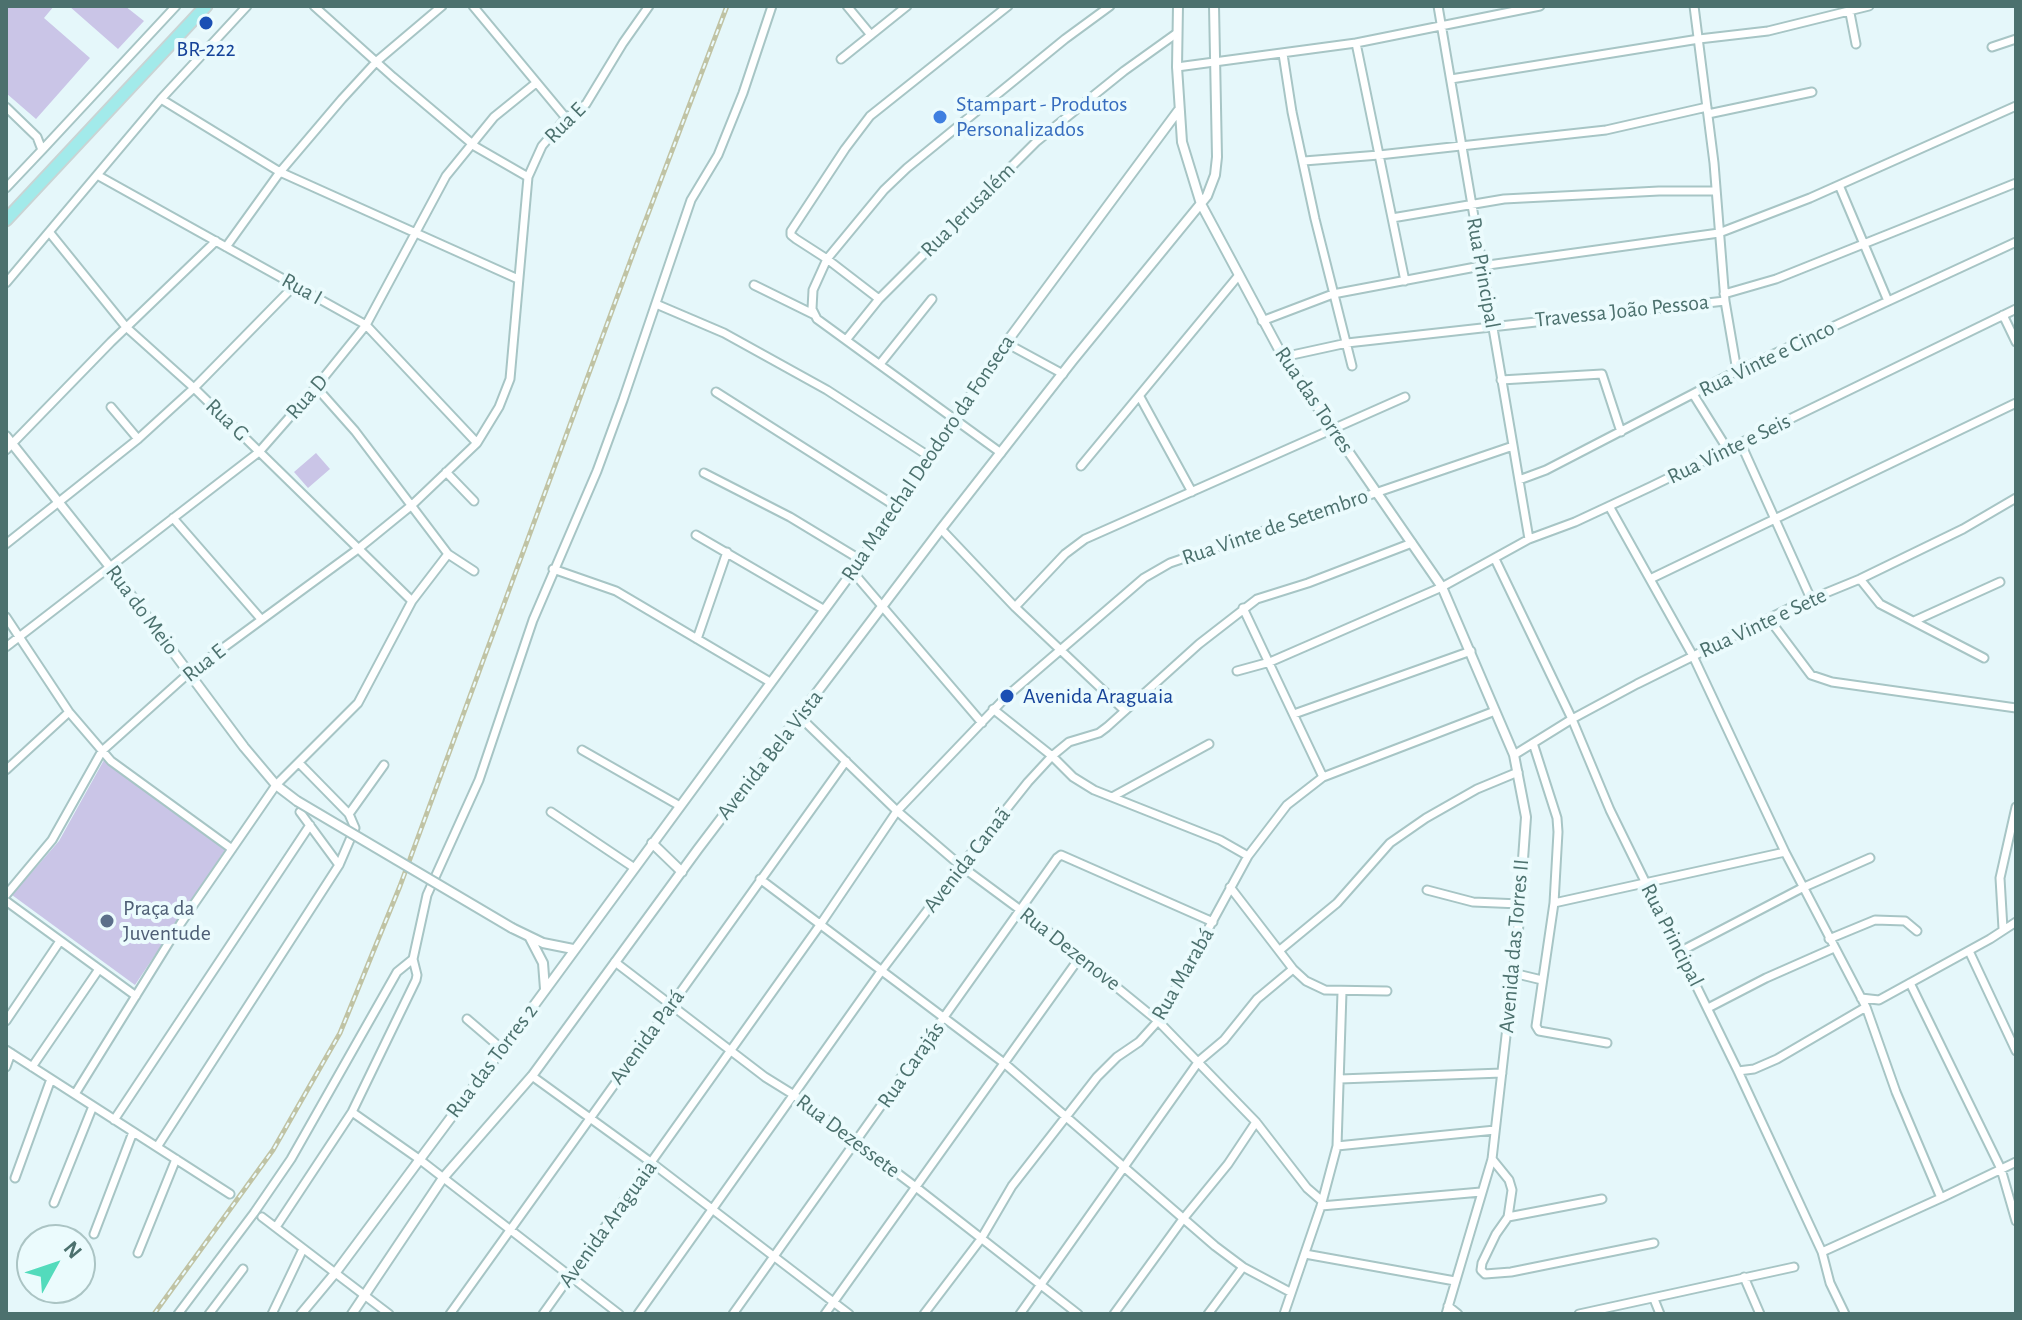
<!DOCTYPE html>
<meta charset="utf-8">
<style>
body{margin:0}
#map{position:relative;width:2022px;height:1320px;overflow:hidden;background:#e5f7fa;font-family:"Alegreya Sans",sans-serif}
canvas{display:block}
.frame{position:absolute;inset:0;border:8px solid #4c716e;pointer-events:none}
.north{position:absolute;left:16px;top:1224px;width:80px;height:80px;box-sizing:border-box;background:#ebfbfd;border:2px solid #abc4c4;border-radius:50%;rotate:50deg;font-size:22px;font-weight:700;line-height:32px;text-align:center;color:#4c716e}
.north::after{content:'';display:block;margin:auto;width:28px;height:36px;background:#53dbbc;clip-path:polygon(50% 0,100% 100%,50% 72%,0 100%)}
</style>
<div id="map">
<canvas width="2022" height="1320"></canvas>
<div class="frame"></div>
<div class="north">N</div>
</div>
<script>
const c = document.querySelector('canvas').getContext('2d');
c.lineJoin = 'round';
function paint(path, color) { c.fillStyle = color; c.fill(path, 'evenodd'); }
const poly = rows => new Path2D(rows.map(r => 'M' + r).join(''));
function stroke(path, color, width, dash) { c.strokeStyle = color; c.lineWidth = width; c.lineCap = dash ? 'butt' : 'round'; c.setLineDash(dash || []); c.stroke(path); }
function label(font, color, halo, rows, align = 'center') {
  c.font = font + ' "Alegreya Sans",sans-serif'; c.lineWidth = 8; c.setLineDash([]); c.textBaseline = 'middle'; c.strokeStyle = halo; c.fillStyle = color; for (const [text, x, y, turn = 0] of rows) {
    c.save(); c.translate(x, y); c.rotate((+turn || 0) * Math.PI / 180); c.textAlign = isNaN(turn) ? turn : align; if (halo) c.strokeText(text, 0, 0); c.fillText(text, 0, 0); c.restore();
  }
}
paint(poly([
 [6,6,54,6,44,18,90,58,36,119,6,93],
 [69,6,125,6,144,21,118,49],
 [316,453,330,469,308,488,294,472],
 [104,760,225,850,135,985,12,895,59,841]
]), '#cac5e7');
const minor = poly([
 [314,6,393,77,476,147,528,177],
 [473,6,566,118],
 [847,6,871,35],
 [1438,6,1529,539],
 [1694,6,1714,163,1725,301,1737,371],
 [1849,8,1856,44],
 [1356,43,1405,281],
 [1992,47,2016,39],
 [1283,54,1292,112,1315,219,1352,366],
 [841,59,907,6],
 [1177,67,1356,43,1540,6],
 [1451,79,1699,39,1768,31,1869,6],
 [161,99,280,172,518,279],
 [6,107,37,137,42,150,6,188],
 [1708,114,1812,92],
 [42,150,176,6],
 [1304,161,1379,155,1606,130,1707,107],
 [97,175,366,325,477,443],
 [1839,185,1888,301],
 [1392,218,1504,199,1659,191,1716,191],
 [50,233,126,327,194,388,412,601],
 [226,247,280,172,342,99,377,61,442,6],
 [6,283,161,99,247,6],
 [754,285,813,314],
 [1724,294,1776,279,2016,183],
 [879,299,827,259,796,239,791,235,791,231,845,149,870,116,1008,6],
 [656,304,724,333,827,390,930,457],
 [2003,315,2016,342],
 [1262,321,1333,294,1481,266,1719,233,1810,198,2016,106],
 [846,340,879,299,1036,142,1124,71,1177,33],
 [1006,343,1063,374],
 [1283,357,1347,343,1725,301],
 [880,364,932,299],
 [1501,380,1602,374,1621,432],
 [316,387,355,431,448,554,474,571],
 [716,392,897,507],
 [1693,394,1728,450],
 [1140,397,1192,492],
 [111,407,138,439],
 [1741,444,1811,599],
 [6,450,111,342,216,241],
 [1001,453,817,319,812,309,813,290,827,259,884,190,907,168,1065,39,1110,6],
 [1081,466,1239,275],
 [446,472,474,501],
 [704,473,790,517,861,560],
 [1519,480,1546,470,1737,371,2016,242],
 [1609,506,1693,656,1785,852,1866,1007,1896,1092,1941,1198,2016,1162],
 [173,518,261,619],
 [941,529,1015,607,1124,710],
 [696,535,823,609],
 [6,544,138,439,194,388,295,285],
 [1495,559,1572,719,1610,810,1738,1071,1822,1252,1830,1283,1845,1314],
 [553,569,616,591,770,682],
 [852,571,982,723],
 [1650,579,2016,403],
 [1860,579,1880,604,1984,658],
 [1015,607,1065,554,1085,539,1405,397],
 [1243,608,1323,777],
 [6,617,69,712,111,761,232,849],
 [1769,619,1811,675,1832,682,2016,708],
 [1914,621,2000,582],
 [697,639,727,552],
 [6,647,259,452,316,387,366,325,446,176,494,117,536,83],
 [1237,671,1270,662,1442,587,1529,539,1575,522,1650,487,2016,309],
 [993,709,1052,756,1073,777,1094,790,1220,840,1248,856],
 [1294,714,1471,651],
 [800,717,897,811,961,866,1038,923,1158,1021,1256,1122,1307,1188,1322,1201],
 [1533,743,1557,818,1558,832,1554,903,1536,1026,1539,1031,1607,1043],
 [582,750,680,806],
 [1514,755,1572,719,1637,684,1794,606,1860,579,1963,529,2016,498],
 [6,770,69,712],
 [1112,797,1209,744],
 [300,812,339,865],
 [551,812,633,867],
 [349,814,384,765],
 [760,879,1004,1063,1215,1246,1243,1267,1290,1292],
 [1230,887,1293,969,1306,981,1325,990,1387,991],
 [1427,890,1473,902,1520,904],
 [6,895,52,840,102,751,189,673,358,549,412,505,477,443,499,407,510,379,528,177,542,146,566,118,586,104,623,43,649,6],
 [6,901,136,996],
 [1554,903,1785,852],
 [2003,929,2000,878,2016,807],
 [1829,939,1875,920,1905,921,1917,931],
 [1280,950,1337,903,1390,843,1426,818,1477,789,1518,772],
 [1681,951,1802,888,1870,858],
 [1969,951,2016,1051],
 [615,962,765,1077,794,1095,917,1188,1078,1314],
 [1513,973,1542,980],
 [1910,983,2001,1169,2016,1221],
 [1861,998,1879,1000,1990,939,2016,922],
 [1708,1008,1766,978,1834,948],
 [467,1019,502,1049],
 [6,1021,60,941],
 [6,1050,230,1194],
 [6,1067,11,1053],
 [32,1067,99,969],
 [1738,1071,1754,1069,1777,1059,1866,1007],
 [532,1076,652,1163,849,1314],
 [1340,1079,1502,1073],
 [75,1094,181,923,276,785,358,703,412,601,448,554],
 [352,1112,419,1159,619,1314],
 [114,1120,310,825],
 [1337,1146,1495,1130],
 [157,1147,339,865,355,828,349,814,299,763],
 [1492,1159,1509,1180,1512,1190,1508,1217,1496,1234,1482,1263,1481,1270,1485,1274,1511,1272,1654,1243],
 [15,1178,51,1079],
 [54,1203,93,1106],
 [1321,1206,1481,1192],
 [262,1217,389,1314],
 [1508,1217,1602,1199],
 [276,1227,352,1112,416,980,417,975,413,959],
 [94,1234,133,1132],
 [1822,1252,1941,1198],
 [138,1253,176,1159],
 [1305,1254,1455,1281],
 [1744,1277,1760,1314],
 [1654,1299,1660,1314],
 [1448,1306,1458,1314],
 [178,1314,254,1213,291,1159,397,972,413,959,427,895,479,780,533,620,597,471,623,400,691,200,718,155,743,93,772,6],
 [209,1314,243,1269],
 [272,1314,303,1249],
 [450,1314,846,761],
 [543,1314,820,925,897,811,1007,696,1144,578,1170,563,1513,446],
 [638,1314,882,970,961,866,1028,782,1052,756,1069,742,1099,733,1107,727,1199,644,1257,599,1308,583,1412,543],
 [733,1314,1057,858,1061,855,1213,922],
 [825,1314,1080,957],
 [924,1314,981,1239,1012,1186,1097,1077,1117,1057,1139,1042,1158,1021,1248,856,1287,805,1323,777,1495,711],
 [1020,1314,1199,1061,1224,1040,1257,999,1293,969],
 [1114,1314,1183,1219,1228,1164,1256,1122],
 [1208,1314,1243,1267],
 [1284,1314,1321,1206,1337,1146,1342,992],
 [1446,1314,1492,1159,1518,930],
 [1579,1314,1794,1267]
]);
const tertiary = poly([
 [1178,6,1177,67,1182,142,1201,204,1283,357,1442,587,1514,755,1526,817,1518,930],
 [6,436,110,567,244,747,276,785,297,801],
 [652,843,682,872],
 [512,928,543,943,573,949],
 [530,938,543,963,545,989],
 [301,1314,336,1272,502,1049,861,560,1006,343,1178,111],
 [352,1314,443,1178,532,1076,698,849,941,529,1073,360,1207,196,1215,175,1217,157,1214,6]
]);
const trunk = poly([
 [6,220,206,6]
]);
stroke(minor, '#a7c5c5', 11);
stroke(tertiary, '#a7c5c5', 12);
stroke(trunk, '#c9d4d4', 15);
stroke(minor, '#fff', 7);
stroke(tertiary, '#fff', 8);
stroke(trunk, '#a2eaea', 11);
const rail = poly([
 [154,1314,273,1150,340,1033,400,886,637,243,727,6]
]);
stroke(rail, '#c0c3a4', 5);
stroke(rail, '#ebfbfd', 2, [6]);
const tertiaryBridge = poly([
 [297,801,512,928]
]);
stroke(tertiaryBridge, '#a7c5c5', 12, []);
stroke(tertiaryBridge, '#fff', 8);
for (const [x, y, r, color] of [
 [206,23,8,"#1a4fb4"],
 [940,117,8,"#3f7fe0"],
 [1007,696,8,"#1a4fb4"],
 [107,921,8,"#5c6f8a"]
]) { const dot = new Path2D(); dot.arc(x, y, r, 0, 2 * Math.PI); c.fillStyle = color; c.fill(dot); stroke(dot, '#ebfbfd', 3); }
label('22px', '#164399', '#ebfbfd', [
 ["BR-222",206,49],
 ["Avenida Araguaia",1023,696,"left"]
]);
label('22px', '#366cbe', '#ebfbfd', [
 ["Stampart - Produtos",956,104],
 ["Personalizados",956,129]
], 'left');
label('22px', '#4c716e', '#ebfbfd', [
 ["Rua E",565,123,-45],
 ["Rua Jerusalém",968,210,-45],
 ["Rua Principal",1483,273,80],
 ["Rua I",302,289,29],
 ["Travessa João Pessoa",1622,311,-6],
 ["Rua Vinte e Cinco",1767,359,-26],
 ["Rua D",307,397,-49],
 ["Rua das Torres",1314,400,56],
 ["Rua G",227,420,44],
 ["Rua Vinte e Seis",1729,449,-26],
 ["Rua Marechal Deodoro da Fonseca",928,458,-56],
 ["Rua Vinte de Setembro",1275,527,-19],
 ["Rua do Meio",142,610,53],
 ["Rua Vinte e Sete",1763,623,-25],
 ["Rua E",204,663,-38],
 ["Avenida Bela Vista",770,755,-52],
 ["Avenida Canaã",967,860,-52],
 ["Rua Principal",1672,935,63],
 ["Avenida das Torres II",1514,946,-85],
 ["Rua Dezenove",1070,949,38],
 ["Rua Marabá",1183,974,-60],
 ["Avenida Pará",647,1037,-54],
 ["Rua das Torres 2",492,1061,-53],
 ["Rua Carajás",911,1065,-55],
 ["Rua Dezessete",848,1136,37],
 ["Avenida Araguaia",608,1224,-54]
]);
label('22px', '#4e5e75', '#ebfbfd', [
 ["Praça da",123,908],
 ["Juventude",123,933]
], 'left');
</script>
